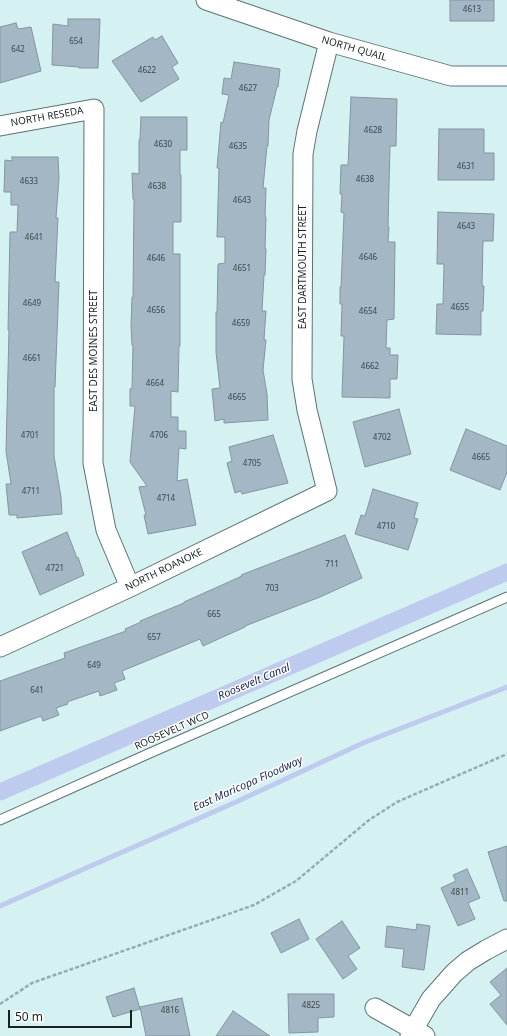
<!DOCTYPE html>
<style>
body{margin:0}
#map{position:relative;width:507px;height:1036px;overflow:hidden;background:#d6f1f2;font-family:"Noto Sans",sans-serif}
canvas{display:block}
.scale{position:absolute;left:8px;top:1010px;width:124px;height:18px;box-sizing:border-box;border:2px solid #182222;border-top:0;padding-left:5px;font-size:12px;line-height:14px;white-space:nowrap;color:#182222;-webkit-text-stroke:3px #fff;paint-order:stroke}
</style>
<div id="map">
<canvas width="507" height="1036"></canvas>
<div class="scale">50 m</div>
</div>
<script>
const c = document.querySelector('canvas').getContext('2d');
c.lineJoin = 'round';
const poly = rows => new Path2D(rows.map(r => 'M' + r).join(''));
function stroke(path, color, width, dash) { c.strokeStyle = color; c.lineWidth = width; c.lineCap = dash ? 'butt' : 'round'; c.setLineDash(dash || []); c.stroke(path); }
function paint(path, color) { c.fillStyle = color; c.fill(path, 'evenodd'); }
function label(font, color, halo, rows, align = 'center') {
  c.font = font + ' "Noto Sans",sans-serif'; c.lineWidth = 3; c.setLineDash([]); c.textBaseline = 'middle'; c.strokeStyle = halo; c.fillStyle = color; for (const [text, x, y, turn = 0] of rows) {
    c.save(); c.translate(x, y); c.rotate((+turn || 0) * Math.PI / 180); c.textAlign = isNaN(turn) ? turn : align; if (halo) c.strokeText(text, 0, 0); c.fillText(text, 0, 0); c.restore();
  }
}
stroke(poly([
 [0,906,236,802,363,743,507,687]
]), '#becbee', 5);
stroke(poly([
 [0,792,507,572]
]), '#becbee', 17);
const building = poly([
 [450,0,494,0,494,21,450,21,450,0],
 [68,19,100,19,98,68,79,68,79,67,52,65,53,24,68,26,68,19],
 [16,23,18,29,31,27,41,71,0,83,0,27,16,23],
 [162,36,178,63,172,67,179,79,141,102,112,61,153,37,155,40,162,36],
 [234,62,280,69,278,87,277,87,269,120,268,146,267,146,263,188,266,188,265,217,266,217,265,249,266,249,265,275,264,275,262,311,266,311,264,340,266,340,263,370,267,394,268,420,224,423,224,419,215,421,212,389,220,388,216,352,216,312,217,312,218,264,225,263,225,237,217,237,219,168,217,168,221,122,223,123,229,95,222,94,224,78,231,79,234,62],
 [351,97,397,99,396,146,390,146,388,227,389,227,388,242,395,242,394,319,387,320,386,348,390,348,390,355,398,355,397,379,390,379,390,398,342,397,344,336,341,336,342,304,340,304,340,287,341,287,344,213,341,212,342,194,340,194,341,165,348,165,351,97],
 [141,117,187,117,187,150,180,150,180,175,181,175,181,222,173,222,173,254,180,254,180,346,179,346,178,392,171,391,171,417,178,417,178,431,186,431,186,449,179,448,177,481,187,479,196,525,148,534,144,515,146,515,139,487,147,486,130,462,135,406,130,406,130,389,132,388,133,345,132,345,131,326,132,297,133,297,134,199,133,199,132,173,139,174,139,140,140,139,141,117],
 [439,129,484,129,484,153,494,153,494,180,438,180,439,129],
 [12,157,58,157,59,178,56,218,58,218,55,282,59,282,55,387,54,387,54,456,61,497,62,514,17,518,17,515,9,515,6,484,11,484,6,451,9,330,8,330,10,232,17,232,18,205,11,205,11,192,4,192,5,160,12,161,12,157],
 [438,212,494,214,493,241,483,241,482,286,484,286,483,311,481,311,481,335,436,334,437,304,443,304,444,264,437,264,438,212],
 [399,409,411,454,365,467,353,422,399,409],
 [466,429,507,446,507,472,500,490,450,470,466,429],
 [273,435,288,483,242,494,241,491,235,493,227,463,232,461,229,447,273,435],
 [373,489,418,503,414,518,418,519,408,550,355,534,361,515,365,516,373,489],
 [67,532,77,558,78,557,84,575,40,595,22,552,67,532],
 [345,535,362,578,320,597,245,626,245,627,203,646,200,639,122,671,125,679,114,683,117,690,100,696,99,691,67,702,68,704,56,708,59,715,43,721,41,716,0,731,0,681,65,658,64,653,126,631,125,629,141,622,140,621,184,603,184,602,242,576,241,575,345,535],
 [507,846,507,901,504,901,488,852,507,846],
 [467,869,480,898,468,903,475,919,458,926,441,888,456,881,453,875,467,869],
 [299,919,309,939,281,953,271,933,299,919],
 [342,921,360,948,348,956,357,969,343,979,316,939,342,921],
 [417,924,430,926,424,970,402,967,404,949,385,947,387,926,416,930,417,924],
 [507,968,507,1025,490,1004,501,995,490,982,507,968],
 [134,988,140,1009,113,1017,106,997,134,988],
 [288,994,334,994,334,1017,318,1018,318,1032,289,1033,288,994],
 [182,998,190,1036,146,1036,140,1007,182,998],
 [233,1011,270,1036,216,1036,233,1011]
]);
paint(building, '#a3b7c4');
stroke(building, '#8295a1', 1);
const service = poly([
 [0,820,150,753,507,597]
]);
const minor = poly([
 [206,0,329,42,451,76,507,76],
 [0,126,94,109,93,463,106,530,130,587],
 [0,647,130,587,327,491,307,410,302,379,303,154,307,131,329,42],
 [375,1008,425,1036],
 [410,1036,413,1030,431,999,454,973,468,961,486,950,507,939]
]);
stroke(service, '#5b7374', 11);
stroke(minor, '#5b7374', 21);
stroke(poly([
 [0,1004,32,983,254,905,296,881,369,820,397,802,507,754]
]), '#97acad', 2.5, [4, 2]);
stroke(service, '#fff', 9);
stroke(minor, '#fff', 19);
label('8px', '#3b474a', null, [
 ["4613",472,10],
 ["654",76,42],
 ["642",18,50],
 ["4622",147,71],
 ["4627",248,89],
 ["4628",373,131],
 ["4630",163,145],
 ["4635",238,147],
 ["4631",466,167],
 ["4638",365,180],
 ["4633",29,182],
 ["4638",157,187],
 ["4643",242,201],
 ["4643",466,227],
 ["4641",34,238],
 ["4646",368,258],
 ["4646",156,259],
 ["4651",242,269],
 ["4649",32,304],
 ["4655",460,308],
 ["4656",156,311],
 ["4654",368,312],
 ["4659",241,324],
 ["4661",32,359],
 ["4662",370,367],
 ["4664",155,384],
 ["4665",237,398],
 ["4701",30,436],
 ["4706",159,436],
 ["4702",382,438],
 ["4665",481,458],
 ["4705",252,464],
 ["4711",31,492],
 ["4714",166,499],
 ["4710",386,527],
 ["711",332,565],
 ["4721",55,569],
 ["703",272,589],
 ["665",214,615],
 ["657",154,638],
 ["649",94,666],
 ["641",37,691],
 ["4811",460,893],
 ["4825",311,1006],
 ["4816",170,1011]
]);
label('10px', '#182222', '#fff', [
 ["NORTH QUAIL",354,49,16],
 ["NORTH RESEDA",47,117,-10],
 ["EAST DARTMOUTH STREET",303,267,-90],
 ["EAST DES MOINES STREET",94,351,-90],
 ["NORTH ROANOKE",164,570,-26],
 ["ROOSEVELT WCD",172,731,-24]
]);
label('italic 11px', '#212e5b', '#fff', [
 ["Roosevelt Canal",254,682,-23],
 ["East Maricopa Floodway",248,784,-24]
]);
</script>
